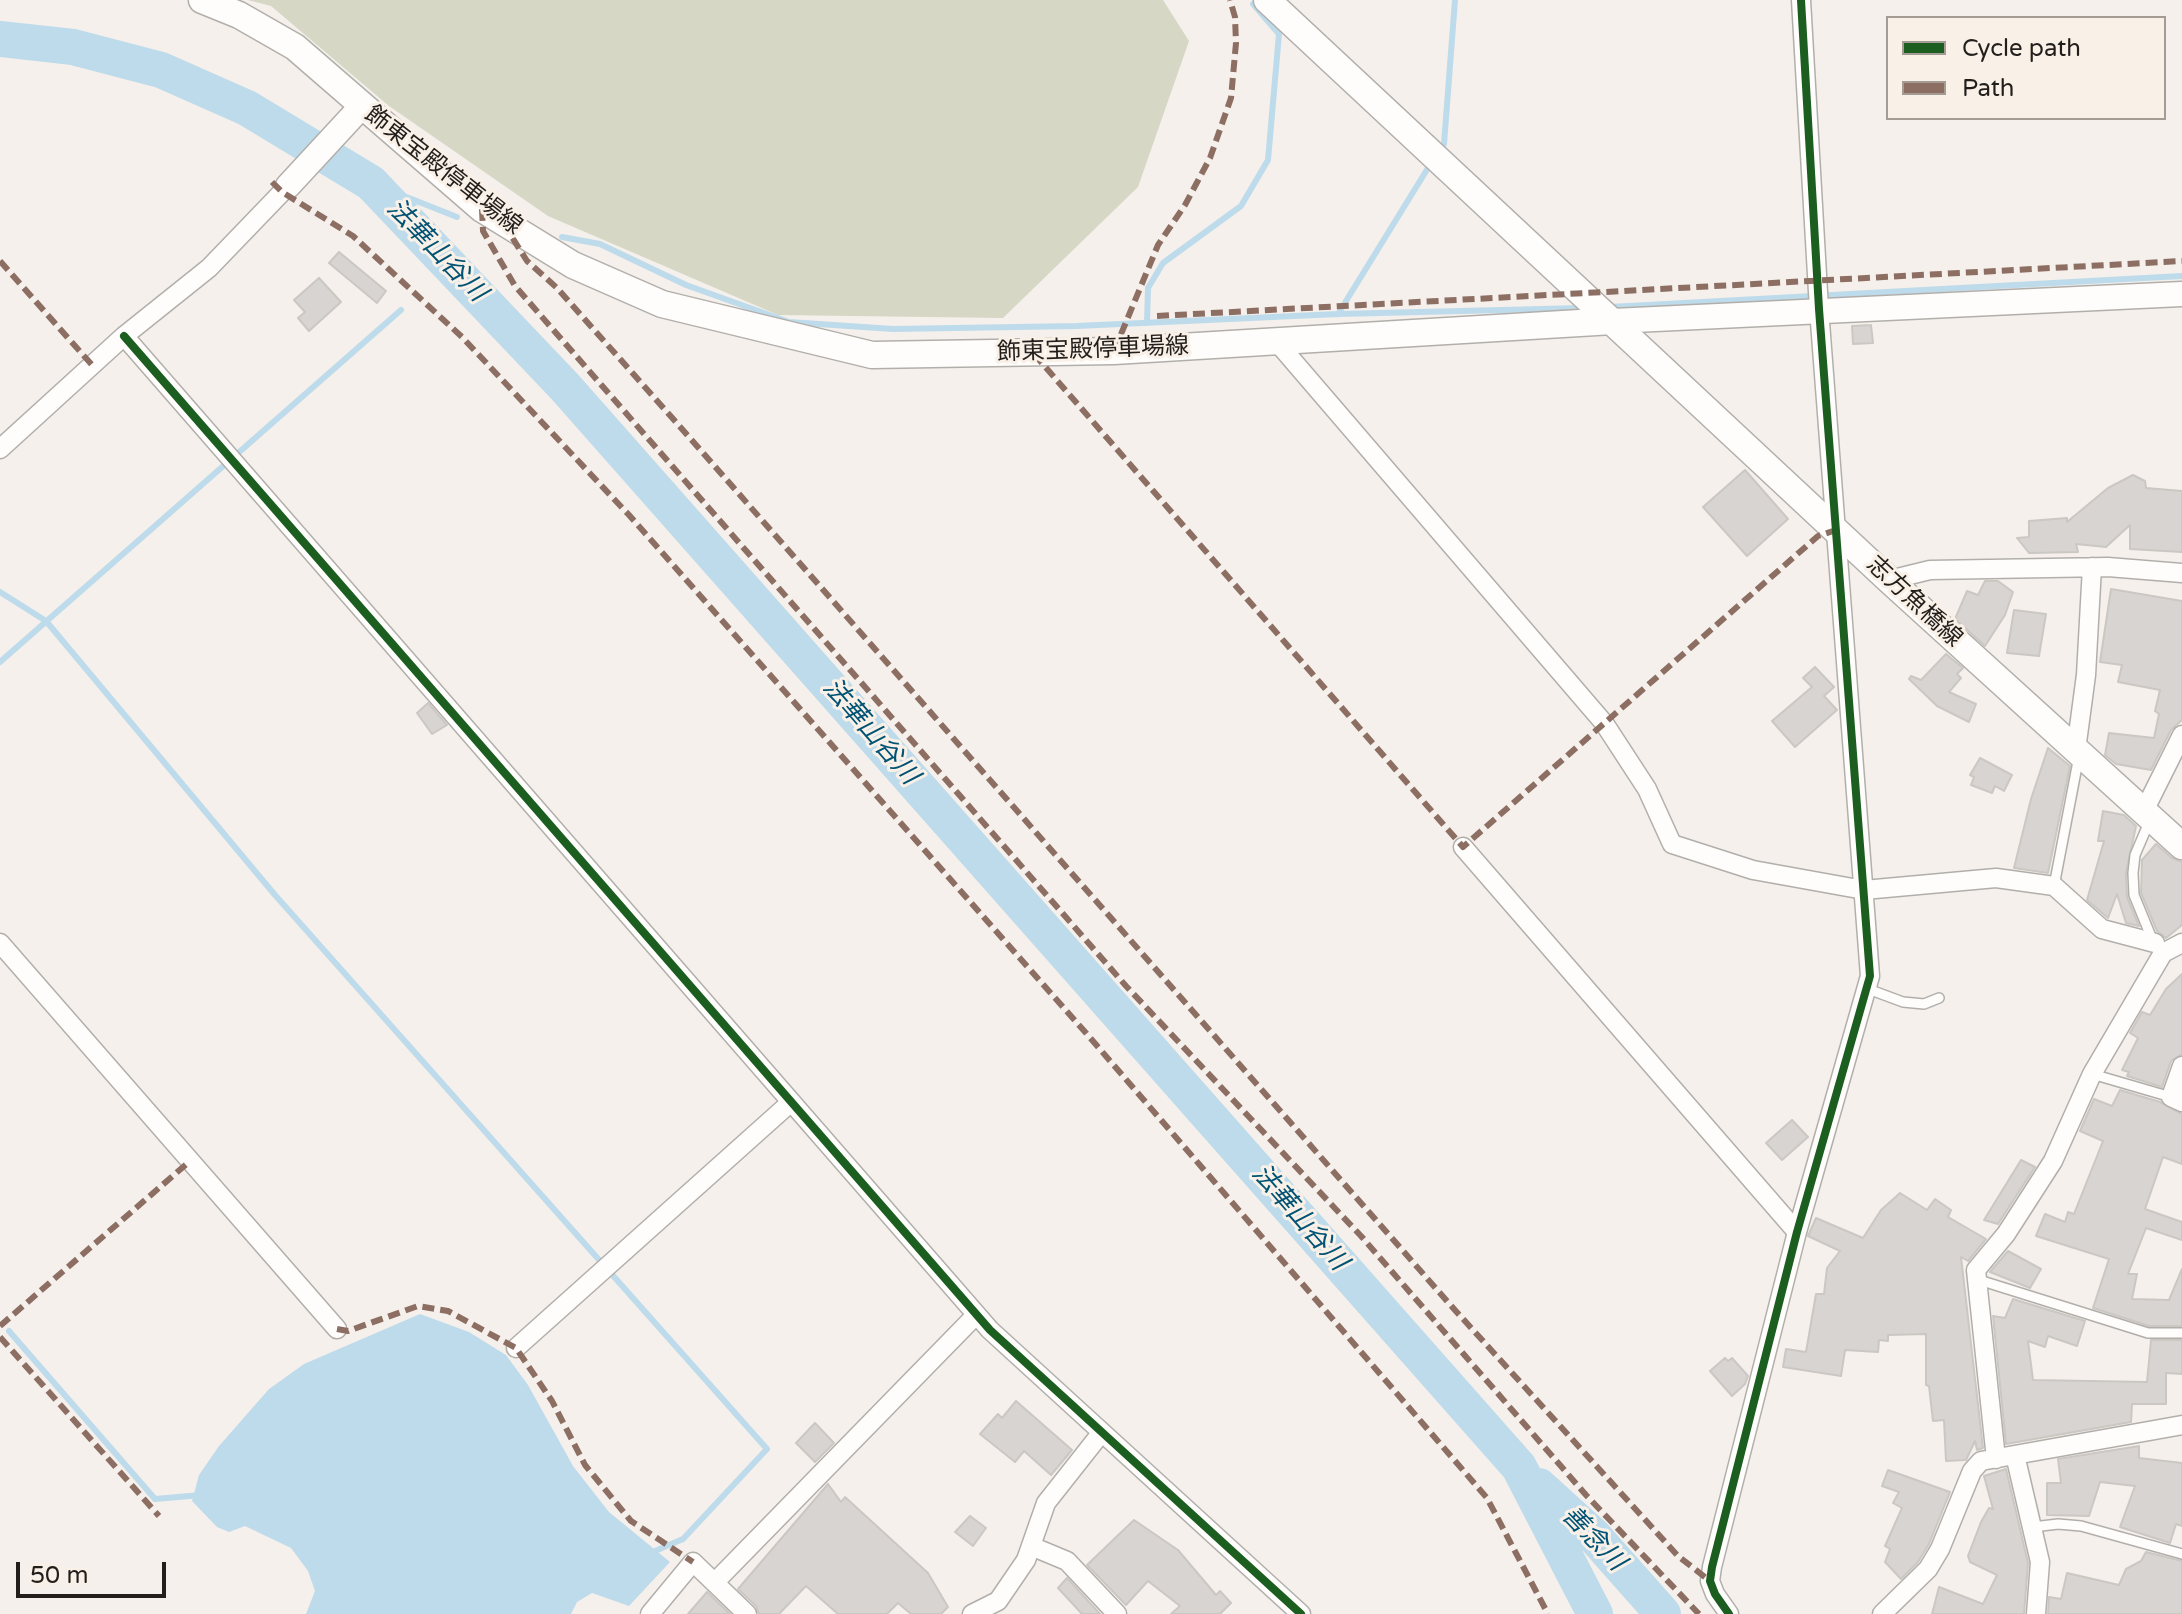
<!DOCTYPE html>
<meta charset="utf-8">
<style>
body{margin:0}
#map{position:relative;width:2182px;height:1614px;overflow:hidden;background:#f5f0eb;font-family:"Varela Round",sans-serif}
canvas{display:block}
.legend{position:absolute;left:1886px;top:16px;width:280px;height:104px;box-sizing:border-box;background:#f9f0e7;border:2px solid #a39c95;margin:0;padding:10px 14px;list-style:none;font-size:24px;color:#211e1b}
.legend li{display:flex;align-items:center;gap:16px;height:40px}
.legend b{width:40px;border:2px solid #a39c95}
.scale{position:absolute;left:16px;top:1562px;width:150px;height:36px;box-sizing:border-box;border:4px solid #211e1b;border-top:0;padding-left:10px;font-size:24px;line-height:28px;white-space:nowrap;color:#211e1b;-webkit-text-stroke:6px #f9f0e7;paint-order:stroke}
</style>
<div id="map">
<canvas width="2182" height="1614"></canvas>
<ul class="legend">
<li><b style="height:10px;background:#1b5e20"></b>Cycle path</li>
<li><b style="height:10px;background:#8d6e63"></b>Path</li>
</ul>
<div class="scale">50 m</div>
</div>
<script>
const c = document.querySelector('canvas').getContext('2d');
c.lineJoin = 'round';
function paint(path, color) { c.fillStyle = color; c.fill(path, 'evenodd'); }
const poly = rows => new Path2D(rows.map(r => 'M' + r).join(''));
function stroke(path, color, width, dash) { c.strokeStyle = color; c.lineWidth = width; c.lineCap = dash ? 'butt' : 'round'; c.setLineDash(dash || []); c.stroke(path); }
function label(font, color, halo, rows, align = 'center') {
  c.font = font + ' "Varela Round","Noto Sans JP",sans-serif'; c.lineWidth = 6; c.setLineDash([]); c.textBaseline = 'middle'; c.strokeStyle = halo; c.fillStyle = color; for (const [text, x, y, turn = 0] of rows) {
    c.save(); c.translate(x, y); c.rotate((+turn || 0) * Math.PI / 180); c.textAlign = isNaN(turn) ? turn : align; if (halo) c.strokeText(text, 0, 0); c.fillText(text, 0, 0); c.restore();
  }
}
paint(poly([
 [248,0,1163,0,1189,41,1138,187,1003,318,778,315,548,216,389,106,271,6]
]), '#d6d7c4');
paint(poly([
 [420,1314,469,1332,506,1355,528,1385,573,1466,609,1512,670,1562,629,1606,592,1593,577,1602,571,1614,306,1614,315,1591,308,1571,291,1548,245,1526,229,1532,217,1527,192,1501,199,1475,219,1446,269,1389,304,1364]
]), '#bedbeb');
stroke(poly([
 [1444,144,1455,0],
 [371,183,457,217],
 [562,237,600,244,686,285,789,322,893,329,1077,326,1338,314,1583,308],
 [1610,307,2182,276],
 [1338,314,1428,168],
 [1147,323,1148,288,1163,263,1241,206,1268,160,1279,34,1253,4],
 [0,592,46,621,275,895,767,1449,683,1539,648,1554],
 [0,662,401,310],
 [9,1331,155,1499,201,1495]
]), '#bedbeb', 6);
stroke(poly([
 [0,39,73,47,161,70,247,108,371,183,565,387,1519,1467,1595,1614],
 [1539,1486,1593,1535,1663,1614]
]), '#bedbeb', 36);
const building = poly([
 [339,252,386,291,377,303,329,263,339,252],
 [319,278,341,302,309,331,298,318,305,312,294,300,319,278],
 [1871,325,1873,343,1853,344,1852,326,1871,325],
 [1745,470,1788,519,1747,556,1703,507,1745,470],
 [2133,475,2145,481,2146,488,2182,491,2182,552,2130,549,2130,525,2106,547,2076,544,2078,552,2029,553,2017,538,2029,537,2029,521,2067,518,2067,522,2108,488,2133,475],
 [1985,581,1998,581,2013,592,2005,615,1985,646,1955,619,1967,591,1978,595,1985,581],
 [2111,589,2182,601,2182,720,2171,730,2151,770,2116,764,2105,755,2109,733,2154,738,2159,714,2155,711,2160,690,2118,682,2122,665,2100,662,2111,589],
 [2014,610,2046,614,2039,656,2007,653,2014,610],
 [1946,654,1963,668,1957,674,1961,678,1949,692,1976,704,1969,722,1937,706,1909,679,1911,676,1921,680,1946,654],
 [1815,667,1834,687,1824,696,1837,710,1795,747,1772,721,1812,687,1803,678,1815,667],
 [428,703,447,725,432,734,417,713,428,703],
 [2048,748,2070,766,2048,873,2014,868,2031,799,2048,748],
 [1980,758,2012,775,2004,791,1995,786,1992,793,1971,785,1974,777,1970,775,1980,758],
 [2103,811,2124,815,2136,826,2126,873,2127,897,2139,926,2126,923,2117,894,2108,918,2087,900,2104,841,2098,841,2103,811],
 [2156,844,2172,858,2182,862,2182,925,2166,938,2157,931,2141,893,2142,860,2156,844],
 [2182,974,2182,1054,2171,1061,2162,1087,2127,1076,2129,1072,2122,1070,2138,1038,2130,1033,2142,1012,2150,1015,2166,989,2182,974],
 [2120,1090,2160,1102,2182,1114,2182,1164,2163,1157,2145,1209,2182,1222,2182,1240,2146,1228,2128,1274,2137,1274,2132,1299,2169,1300,2182,1269,2182,1326,2149,1326,2093,1308,2109,1259,2036,1236,2045,1214,2065,1222,2068,1212,2074,1214,2103,1141,2080,1131,2094,1099,2112,1106,2120,1090],
 [1792,1120,1808,1137,1782,1160,1766,1143,1792,1120],
 [2021,1160,2035,1167,1998,1224,1984,1220,2021,1160],
 [1900,1193,1927,1210,1935,1199,1951,1210,1948,1217,1986,1239,1968,1261,1961,1257,1983,1448,1977,1450,1975,1441,1966,1460,1946,1461,1944,1420,1933,1421,1929,1386,1926,1385,1926,1334,1888,1335,1888,1341,1879,1340,1878,1352,1845,1350,1841,1376,1783,1367,1786,1349,1806,1352,1816,1294,1824,1294,1827,1268,1840,1251,1808,1236,1816,1218,1863,1238,1881,1210,1900,1193],
 [2008,1251,2041,1269,2030,1288,1990,1272,2008,1251],
 [2013,1299,2085,1321,2077,1346,2048,1336,2045,1347,2028,1341,2033,1380,2147,1382,2151,1340,2182,1340,2182,1374,2166,1373,2166,1404,2132,1404,2131,1422,2006,1444,1993,1316,2005,1318,2013,1299],
 [1725,1358,1728,1361,1732,1358,1748,1376,1745,1384,1732,1396,1710,1371,1725,1358],
 [1016,1401,1072,1450,1051,1475,1024,1451,1015,1462,980,1434,998,1414,1002,1418,1016,1401],
 [815,1423,834,1443,815,1462,796,1443,815,1423],
 [2139,1446,2139,1458,2182,1463,2182,1526,2176,1524,2170,1543,2120,1527,2135,1486,2100,1482,2089,1516,2047,1515,2047,1483,2061,1483,2058,1459,2139,1446],
 [2006,1469,2028,1563,2024,1614,1932,1614,1939,1587,1983,1604,1997,1575,1970,1562,1968,1556,1981,1522,1989,1508,1993,1509,1984,1476,2006,1469],
 [1888,1470,1950,1492,1929,1544,1918,1562,1901,1579,1885,1562,1890,1549,1885,1546,1902,1508,1893,1503,1899,1492,1882,1486,1888,1470],
 [828,1484,841,1502,845,1497,928,1573,948,1607,941,1614,911,1614,898,1603,887,1614,838,1614,806,1586,779,1614,759,1614,756,1606,738,1589,828,1484],
 [970,1516,986,1528,973,1546,955,1532,970,1516],
 [1134,1520,1178,1550,1216,1595,1220,1591,1231,1603,1220,1614,1171,1614,1180,1606,1148,1581,1126,1605,1087,1565,1134,1520],
 [2146,1552,2182,1561,2182,1614,2048,1614,2049,1597,2061,1599,2067,1573,2119,1585,2126,1569,2141,1561,2146,1552],
 [1067,1578,1100,1614,1082,1614,1058,1588,1067,1578],
 [707,1592,730,1614,688,1614,707,1592]
]);
paint(building, '#d8d4d1');
stroke(building, '#cbc7c3', 2);
const service = poly([
 [2150,820,2135,855,2133,873,2134,895,2152,939],
 [2054,886,2079,756],
 [1868,989,1903,1002,1924,1004,1939,998],
 [2092,1074,2171,1097],
 [1979,1280,2148,1333,2182,1333],
 [2033,1527,2058,1524,2081,1526,2182,1554]
]);
const minor = poly([
 [124,336,990,1330,1301,1614],
 [1276,341,1604,723,1647,789,1672,844,1753,870,1864,890,1996,878,2054,886,2102,929,2155,943],
 [0,449,124,336,209,268,288,186],
 [1889,580,1930,570,2108,567,2182,573],
 [2076,750,2086,675,2092,567],
 [2144,811,2182,735],
 [1463,847,1797,1232],
 [0,943,337,1329],
 [2182,1066,2171,1097,2182,1102],
 [516,1348,790,1103],
 [2015,1455,2040,1562,2036,1614],
 [1996,1459,1976,1270,2006,1234,2053,1161,2092,1074,2163,953,2182,943],
 [1031,1546,1067,1561,1117,1614],
 [716,1581,976,1315],
 [650,1614,693,1562,747,1614],
 [972,1614,998,1601,1026,1560,1046,1503,1102,1432],
 [1729,1614,1715,1594,1710,1581,1712,1567,1797,1232,1870,976,1819,309,1801,0],
 [1882,1614,1928,1569,1940,1549,1972,1471,1981,1461,2182,1425]
]);
const tertiary = poly([
 [288,186,361,107],
 [1613,321,2182,294]
]);
const secondary = poly([
 [202,0,239,15,295,47,482,209,573,265,662,304,872,355,1114,351,1613,321],
 [1267,0,1889,580,2182,846]
]);
stroke(service, '#b2afab', 12);
stroke(minor, '#b2afab', 21);
stroke(tertiary, '#b2afab', 27);
stroke(secondary, '#b2afab', 29);
stroke(service, '#fefdfc', 9);
stroke(minor, '#fefdfc', 18);
stroke(tertiary, '#fefdfc', 24);
stroke(secondary, '#fefdfc', 26);
stroke(poly([
 [272,182,282,192,353,236,462,337,629,515,1086,1033,1487,1498,1548,1614],
 [482,209,483,231,515,286,1126,986,1361,1236,1586,1495,1699,1614],
 [503,223,527,261,557,288,675,421,1454,1309,1678,1556,1710,1581],
 [0,261,92,365],
 [1157,316,2182,261],
 [1114,351,1158,245,1185,205,1210,158,1231,98,1236,43,1235,17,1230,0],
 [1034,354,1463,847,1818,536,1836,530],
 [0,1326,190,1161],
 [337,1329,348,1331,418,1306,448,1311,516,1348,552,1401,585,1465,631,1521,693,1562],
 [0,1337,159,1516]
]), '#8d6e63', 6, [12, 6]);
stroke(poly([
 [124,336,990,1330,1301,1614],
 [1729,1614,1715,1594,1710,1581,1712,1567,1797,1232,1870,976,1819,309,1801,0]
]), '#1b5e20', 8);
label('24px', '#211e1b', '#f9f0e7', [
 ["飾東宝殿停車場線",443,171,38],
 ["飾東宝殿停車場線",1093,350,-2],
 ["志方魚橋線",1914,602,43]
]);
label('italic 26px', '#005374', '#f9f0e7', [
 ["法華山谷川",436,251,46],
 ["法華山谷川",870,732,49],
 ["法華山谷川",1299,1218,49],
 ["善念川",1593,1539,46]
]);
</script>
